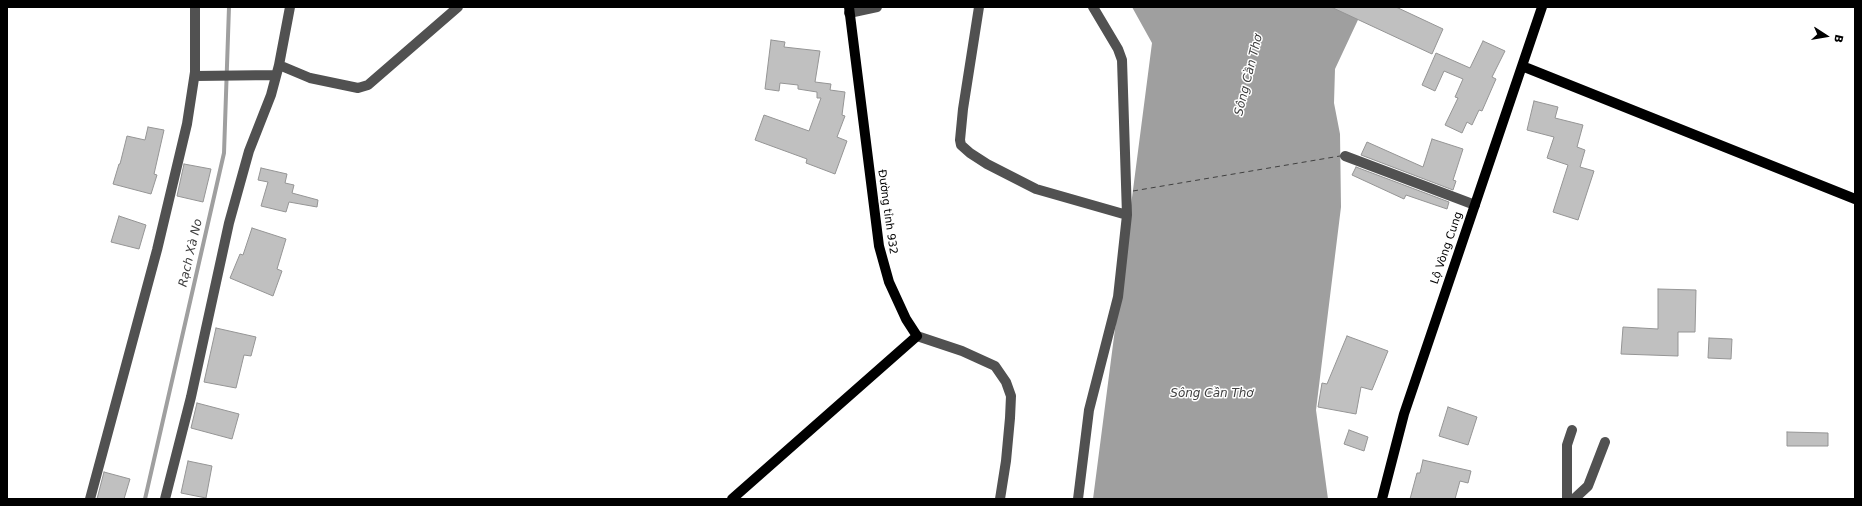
<!DOCTYPE html>
<meta charset="utf-8">
<style>
body{margin:0}
#map{position:relative;width:1862px;height:506px;overflow:hidden;background:#fff;font-family:"DejaVu Sans",sans-serif}
canvas{display:block}
.frame{position:absolute;inset:0;border:8px solid #000;pointer-events:none}
.north{position:absolute;left:1806px;top:16px;width:40px;height:40px;-webkit-text-stroke:3px #fff;paint-order:stroke;rotate:102deg;font-size:11px;font-weight:700;line-height:16px;text-align:center;color:#000}
.north::after{content:'';display:block;margin:auto;width:14px;height:18px;background:#000;clip-path:polygon(50% 0,100% 100%,50% 72%,0 100%)}
</style>
<div id="map">
<canvas width="1862" height="506"></canvas>
<div class="frame"></div>
<div class="north">B</div>
</div>
<script>
const c = document.querySelector('canvas').getContext('2d');
c.lineJoin = 'round';
function paint(path, color) { c.fillStyle = color; c.fill(path, 'evenodd'); }
const poly = rows => new Path2D(rows.map(r => 'M' + r).join(''));
function stroke(path, color, width, dash) { c.strokeStyle = color; c.lineWidth = width; c.lineCap = dash ? 'butt' : 'round'; c.setLineDash(dash || []); c.stroke(path); }
function label(font, color, halo, rows, align = 'center') {
  c.font = font + ' "DejaVu Sans",sans-serif'; c.lineWidth = 3; c.setLineDash([]); c.textBaseline = 'middle'; c.strokeStyle = halo; c.fillStyle = color; for (const [text, x, y, turn = 0] of rows) {
    c.save(); c.translate(x, y); c.rotate((+turn || 0) * Math.PI / 180); c.textAlign = isNaN(turn) ? turn : align; if (halo) c.strokeText(text, 0, 0); c.fillText(text, 0, 0); c.restore();
  }
}
paint(poly([
 [1132,7,1364,7,1335,69,1334,103,1340,134,1341,207,1316,410,1328,499,1093,499,1152,43]
]), '#9f9f9f');
stroke(poly([
 [145,499,224,153,229,7]
]), '#9f9f9f', 4);
stroke(poly([
 [1133,191,1340,156]
]), '#404040', 1, [5, 4]);
const building = poly([
 [1331,7,1396,7,1443,29,1432,54,1331,7],
 [771,40,785,42,784,47,820,51,815,82,831,84,830,90,845,92,842,115,845,116,837,137,847,141,835,174,806,163,807,159,755,140,764,115,809,131,821,98,817,98,817,92,798,89,798,85,780,83,779,91,765,89,771,40],
 [1483,41,1505,51,1492,77,1496,79,1482,111,1479,110,1472,125,1467,122,1462,133,1445,125,1458,98,1455,97,1463,79,1444,71,1435,91,1422,85,1436,53,1470,68,1483,41],
 [1534,101,1558,107,1555,118,1583,125,1577,147,1585,150,1580,167,1594,171,1578,220,1553,212,1568,165,1547,158,1554,137,1527,130,1534,101],
 [148,127,164,130,154,174,157,175,151,194,113,184,119,164,120,164,127,136,145,140,148,127],
 [1432,139,1463,149,1453,180,1456,181,1453,190,1361,155,1367,142,1423,167,1432,139],
 [184,164,211,169,203,202,177,196,184,164],
 [1356,167,1449,202,1447,209,1406,195,1404,199,1352,175,1356,167],
 [261,168,287,174,285,183,294,185,292,193,318,200,317,207,289,202,286,212,261,206,268,182,258,180,261,168],
 [119,216,146,225,139,249,111,242,119,216],
 [252,228,286,239,277,269,282,271,273,296,230,278,240,254,243,255,252,228],
 [1658,289,1696,290,1695,332,1678,332,1678,356,1621,354,1623,327,1658,329,1658,289],
 [216,328,256,337,251,356,244,355,236,388,204,382,216,328],
 [1347,336,1388,351,1372,390,1361,387,1356,414,1318,407,1322,383,1327,384,1347,336],
 [1709,338,1732,339,1731,359,1708,358,1709,338],
 [197,403,239,414,232,439,191,428,197,403],
 [1448,407,1477,417,1468,445,1439,436,1448,407],
 [1349,430,1368,437,1364,451,1344,444,1349,430],
 [1787,432,1828,433,1828,446,1787,446,1787,432],
 [1423,460,1471,471,1468,483,1460,481,1455,499,1410,499,1417,473,1420,473,1423,460],
 [188,461,212,466,206,498,181,493,188,461],
 [104,472,130,479,124,499,97,499,104,472]
]);
paint(building, '#c0c0c0');
stroke(building, '#959595', 1);
stroke(poly([
 [290,7,279,65,310,78,358,88,368,85,458,7],
 [979,7,963,109,960,140,961,145,970,153,987,164,1036,189,1127,215],
 [849,13,877,7],
 [195,76,276,75],
 [1345,156,1475,205],
 [917,336,962,351,995,366,1006,382,1011,396,1010,418,1006,461,1000,499],
 [90,499,157,250,187,124,195,72,195,7],
 [165,499,191,397,229,223,249,151,271,95,279,65],
 [1078,499,1089,410,1118,297,1127,215,1122,60,1118,49,1093,7],
 [1567,499,1567,445,1572,430],
 [1574,499,1588,486,1605,442]
]), '#515151', 10);
stroke(poly([
 [1522,66,1855,199],
 [732,499,917,336,906,319,889,282,879,246,849,7],
 [1382,499,1404,414,1542,7]
]), '#000', 10);
label('11px', '#000', '#fff', [
 ["Đường tỉnh 932",887,212,82],
 ["Lộ Vòng Cung",1447,248,-71]
]);
label('italic 12px', '#404040', '#fff', [
 ["Sông Cần Thơ",1249,75,-76],
 ["Rạch Xà No",191,253,-77],
 ["Sông Cần Thơ",1212,394]
]);
</script>
